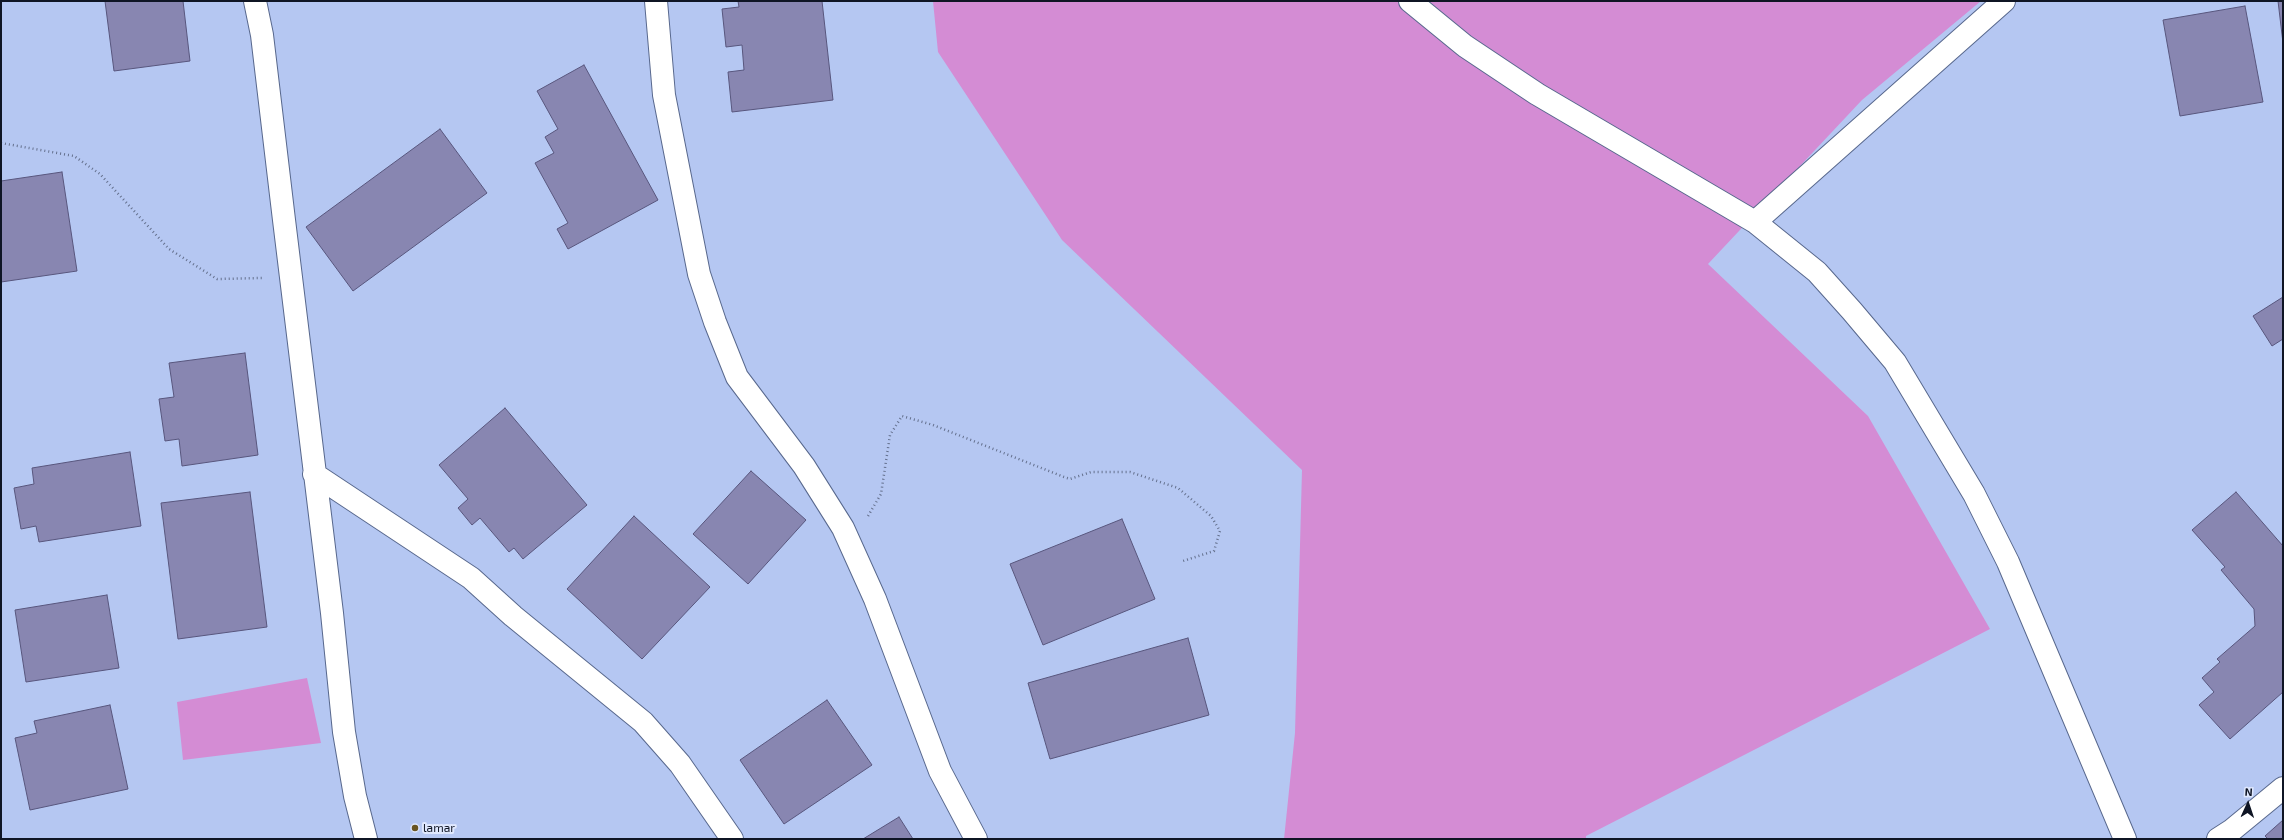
<!DOCTYPE html>
<style>
body{margin:0}
#map{position:relative;width:2284px;height:840px;overflow:hidden;background:#b5c7f2;font-family:"Exo 2",sans-serif}
canvas{display:block}
.frame{position:absolute;inset:0;border:2px solid #0f1524;pointer-events:none}
.north{position:absolute;left:2228px;top:784px;width:40px;height:40px;-webkit-text-stroke:3px #dfe8fe;paint-order:stroke;rotate:3deg;font-size:11px;font-weight:700;line-height:16px;text-align:center;color:#0f1524}
.north::after{content:'';display:block;margin:auto;width:14px;height:18px;background:#0f1524;clip-path:polygon(50% 0,100% 100%,50% 72%,0 100%)}
</style>
<div id="map">
<canvas width="2284" height="840"></canvas>
<div class="frame"></div>
<div class="north">N</div>
</div>
<script>
const c = document.querySelector('canvas').getContext('2d');
c.lineJoin = 'round';
function paint(path, color) { c.fillStyle = color; c.fill(path, 'evenodd'); }
const poly = rows => new Path2D(rows.map(r => 'M' + r).join(''));
function stroke(path, color, width, dash) { c.strokeStyle = color; c.lineWidth = width; c.lineCap = dash ? 'butt' : 'round'; c.setLineDash(dash || []); c.stroke(path); }
function label(font, color, halo, rows, align = 'center') {
  c.font = font + ' "Exo 2",sans-serif'; c.lineWidth = 4; c.setLineDash([]); c.textBaseline = 'middle'; c.strokeStyle = halo; c.fillStyle = color; for (const [text, x, y, turn = 0] of rows) {
    c.save(); c.translate(x, y); c.rotate((+turn || 0) * Math.PI / 180); c.textAlign = isNaN(turn) ? turn : align; if (halo) c.strokeText(text, 0, 0); c.fillText(text, 0, 0); c.restore();
  }
}
paint(poly([
 [933,1,1981,1,1862,100,1708,264,1868,416,1990,629,1586,836,1586,839,1284,839,1295,733,1302,470,1062,240,938,52],
 [307,678,321,743,183,760,177,702]
]), '#d48cd4');
const building = poly([
 [105,1,183,1,190,61,114,71,105,1],
 [738,1,822,1,833,100,732,112,728,72,744,70,742,45,726,47,722,9,739,7,738,1],
 [2278,1,2283,1,2283,43,2278,1],
 [2245,6,2263,102,2180,116,2163,20,2245,6],
 [584,65,658,200,568,249,557,229,568,223,535,163,554,153,545,137,558,129,537,91,584,65],
 [440,129,487,193,353,291,306,227,440,129],
 [62,172,77,271,1,282,1,181,62,172],
 [2283,297,2283,339,2272,346,2253,316,2283,297],
 [245,353,258,455,182,466,179,439,165,441,159,399,174,397,169,363,245,353],
 [505,408,587,505,523,559,514,548,509,552,480,518,472,525,458,508,468,499,439,465,505,408],
 [130,452,141,526,39,542,36,526,21,529,14,488,34,484,32,468,130,452],
 [751,471,806,520,748,584,693,534,751,471],
 [250,492,267,627,178,639,161,503,250,492],
 [2236,492,2283,546,2283,692,2230,739,2199,705,2214,692,2202,678,2220,662,2217,659,2255,626,2254,609,2221,570,2225,567,2192,530,2236,492],
 [634,516,710,587,642,659,567,589,634,516],
 [1122,519,1155,599,1043,645,1010,564,1122,519],
 [107,595,119,668,26,682,15,610,107,595],
 [1188,638,1209,715,1050,759,1028,683,1188,638],
 [827,700,872,765,784,824,740,760,827,700],
 [110,705,128,789,30,810,15,738,37,733,34,721,110,705],
 [899,817,913,839,863,839,899,817],
 [2283,820,2283,839,2268,839,2265,836,2283,820]
]);
paint(building, '#8886b1');
stroke(building, '#58567d', 1);
const minor = poly([
 [255,1,262,35,284,220,332,613,344,732,355,796,366,839],
 [656,1,664,95,699,274,715,322,737,377,804,466,843,528,875,599,940,771,976,839],
 [1410,1,1465,46,1537,94,1755,222,1817,272,1852,311,1895,362,1974,494,2008,562,2125,839],
 [1755,222,2004,1],
 [314,474,471,578,513,616,643,722,680,764,732,839],
 [2218,839,2232,830,2283,788]
]);
stroke(minor, '#58688d', 24);
stroke(poly([
 [1,143,74,156,100,174,169,249,217,279,262,278],
 [868,516,881,494,890,435,902,416,933,425,1064,477,1070,479,1091,472,1130,472,1178,488,1211,516,1220,531,1214,551,1183,561]
]), '#64708d', 2.5, [1, 3]);
stroke(minor, '#fff', 22);
for (const [x, y, r, color] of [
 [415,828,4,"#685422"]
]) { const dot = new Path2D(); dot.arc(x, y, r, 0, 2 * Math.PI); c.fillStyle = color; c.fill(dot); stroke(dot, '#dfe8fe', 1.5); }
label('12px', '#0f1524', '#dfe8fe', [
 ["lamar",423,828]
], 'left');
</script>
